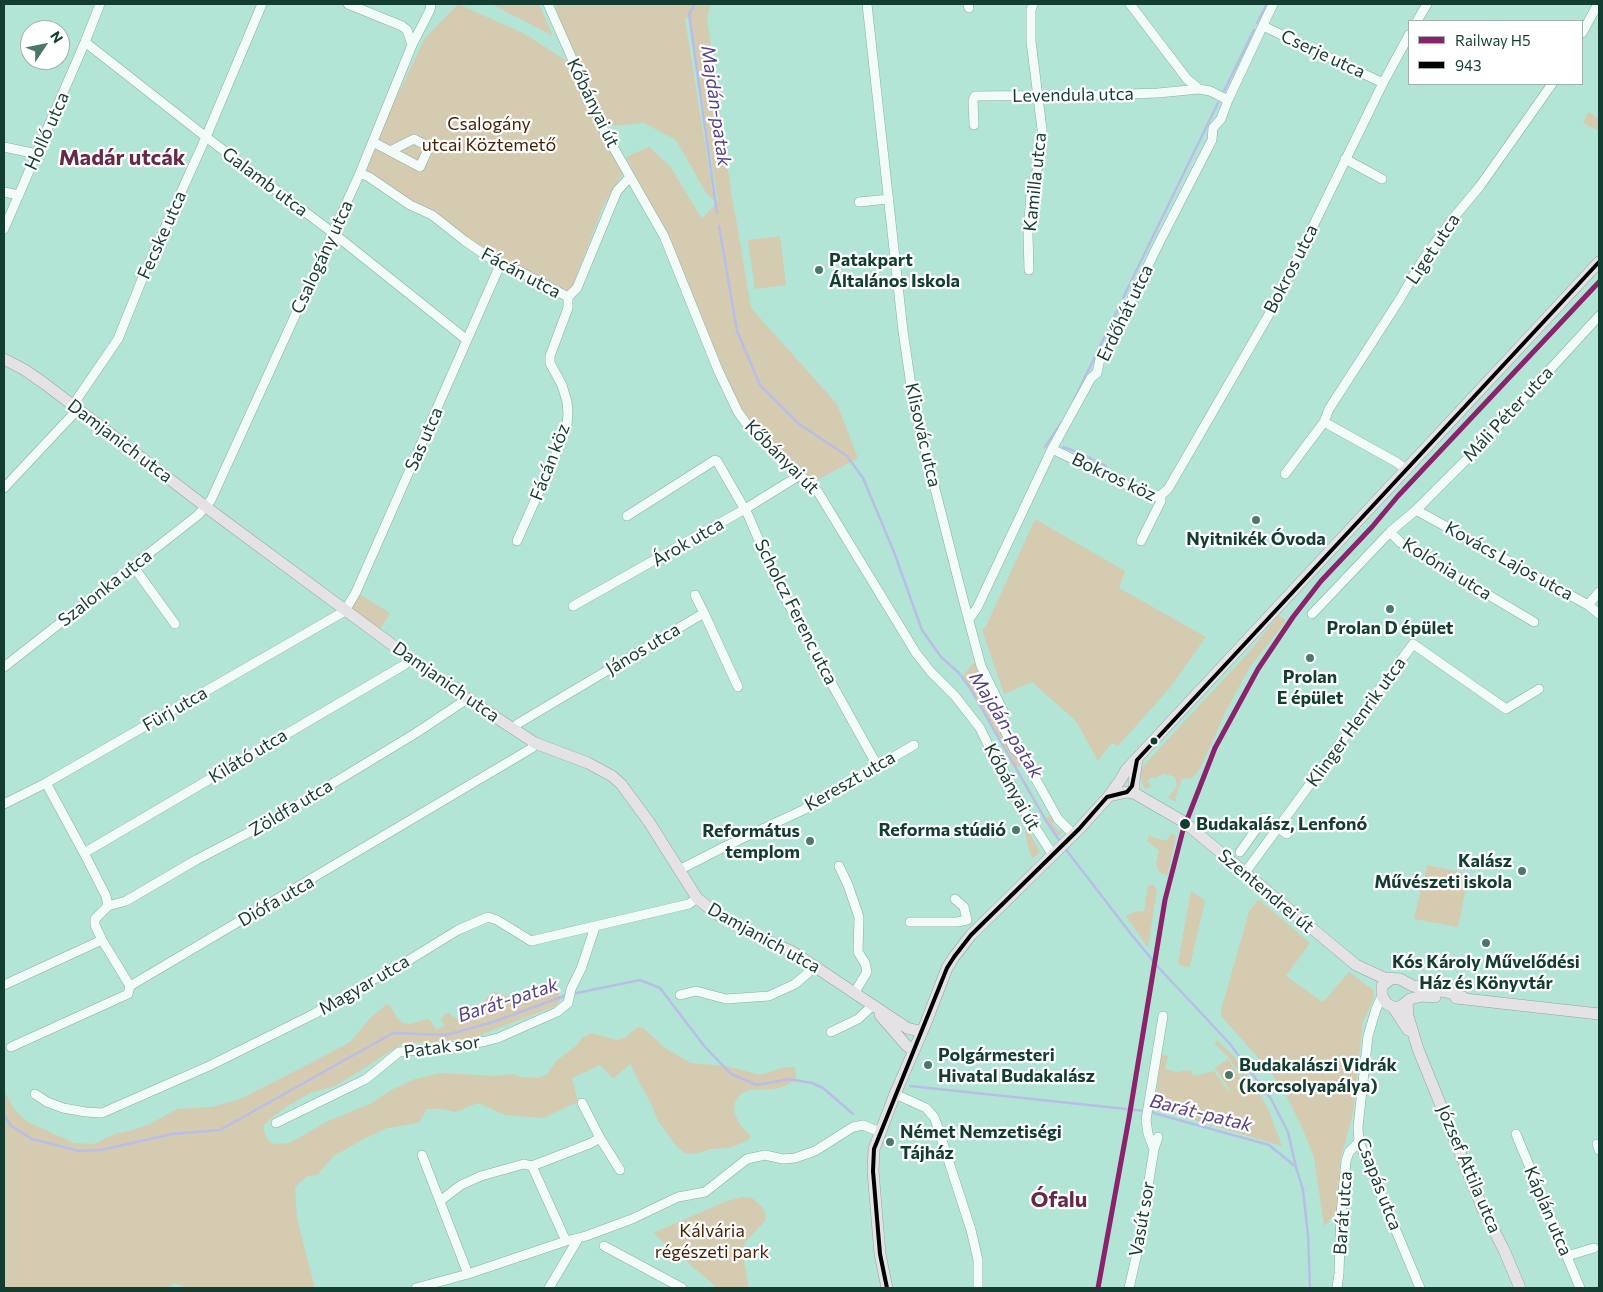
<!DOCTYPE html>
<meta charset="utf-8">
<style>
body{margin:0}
#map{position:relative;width:1603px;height:1292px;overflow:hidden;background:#b2e5d6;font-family:Commissioner,sans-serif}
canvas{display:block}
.frame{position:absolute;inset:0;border:5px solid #143d32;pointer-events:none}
.legend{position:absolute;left:1408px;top:20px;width:175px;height:65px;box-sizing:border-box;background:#fff;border:1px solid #a1b1ad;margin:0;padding:6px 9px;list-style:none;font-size:15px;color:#143d32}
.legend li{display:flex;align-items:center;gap:10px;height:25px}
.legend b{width:25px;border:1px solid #a1b1ad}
.north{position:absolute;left:20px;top:20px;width:50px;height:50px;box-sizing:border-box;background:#fff;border:1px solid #a1b1ad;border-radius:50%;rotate:56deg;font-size:14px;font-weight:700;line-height:20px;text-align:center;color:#143d32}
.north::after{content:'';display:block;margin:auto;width:18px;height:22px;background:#4b786b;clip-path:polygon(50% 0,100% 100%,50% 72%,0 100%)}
</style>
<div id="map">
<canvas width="1603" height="1292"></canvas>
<div class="frame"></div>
<ul class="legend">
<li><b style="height:6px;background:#8a236c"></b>Railway H5</li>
<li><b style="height:6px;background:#000"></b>943</li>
</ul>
<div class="north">N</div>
</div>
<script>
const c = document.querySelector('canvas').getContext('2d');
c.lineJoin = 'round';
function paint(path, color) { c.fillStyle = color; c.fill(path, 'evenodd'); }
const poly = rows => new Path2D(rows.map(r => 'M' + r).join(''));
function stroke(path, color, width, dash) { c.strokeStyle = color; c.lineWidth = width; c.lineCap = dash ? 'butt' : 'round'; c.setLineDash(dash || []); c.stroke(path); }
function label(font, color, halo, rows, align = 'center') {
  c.font = font + ' Commissioner,sans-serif'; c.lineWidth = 4.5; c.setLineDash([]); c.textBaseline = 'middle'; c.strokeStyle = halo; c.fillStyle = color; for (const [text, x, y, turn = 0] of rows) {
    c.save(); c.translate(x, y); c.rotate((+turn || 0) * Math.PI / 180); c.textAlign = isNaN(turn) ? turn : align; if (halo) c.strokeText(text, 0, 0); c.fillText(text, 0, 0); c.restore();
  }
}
paint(poly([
 [458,4,525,34,567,61,587,108,623,173,604,204,568,297,465,241,360,173,425,38],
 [491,4,539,4,553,36,495,6],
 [549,4,711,4,707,18,732,199,737,224,751,308,837,404,858,458,810,484,746,423,626,157,649,147,670,166,702,219,718,201,689,17,685,19,714,200,706,193,676,140,644,123,610,126,583,78],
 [1588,112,1599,118,1599,131,1583,123],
 [780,236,786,285,755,289,748,240],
 [1035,519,1125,571,1119,588,1206,637,1169,689,1118,746,1112,743,1098,761,1076,721,1032,682,1004,694,982,630,986,626],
 [356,592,390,613,378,633,345,611],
 [1279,615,1286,621,1250,667,1226,711,1201,767,1193,778,1182,779,1176,796,1176,802,1168,798,1177,786,1176,780,1173,776,1164,774,1155,778,1152,777,1147,781,1151,786,1147,789,1144,788,1141,779,1141,773,1144,765,1249,652],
 [974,662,984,682,981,684,995,713,998,712,998,725,1010,751,1023,764,1017,767,1046,818,1051,815,1055,821,1052,823,1059,832,1062,830,1063,832,1058,836,1046,819,963,676],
 [1023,821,1040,852,1032,859,1029,851],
 [1171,833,1176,836,1167,876,1159,872,1156,864,1159,850,1147,841,1149,836,1167,841],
 [1427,865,1469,874,1458,927,1414,919],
 [1148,885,1153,885,1157,889,1148,948,1126,916,1137,911,1144,912],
 [1191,891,1205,900,1190,966,1184,967,1178,963],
 [1258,899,1310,943,1286,976,1323,1002,1349,972,1373,990,1374,998,1363,1022,1353,1113,1340,1162,1337,1213,1324,1226,1314,1157,1301,1125,1286,1095,1270,1071,1221,1016,1221,1010,1249,912],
 [559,991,560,1000,556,1006,472,1038,435,1042,406,1043,398,1046,368,1066,335,1086,310,1093,283,1109,267,1122,264,1125,264,1131,268,1140,272,1143,277,1144,288,1143,297,1139,328,1121,372,1103,389,1091,415,1079,440,1073,497,1076,512,1074,522,1077,538,1078,547,1074,556,1061,576,1046,583,1037,591,1033,617,1040,626,1037,638,1027,643,1028,665,1048,691,1063,726,1066,760,1075,785,1067,795,1067,796,1077,794,1081,785,1086,775,1089,749,1090,741,1094,735,1102,734,1112,740,1125,751,1136,748,1140,730,1148,710,1149,696,1154,685,1153,677,1147,658,1121,652,1106,630,1064,613,1079,600,1065,572,1078,578,1102,543,1118,505,1115,478,1103,456,1112,441,1109,427,1109,419,1123,387,1128,360,1141,334,1156,317,1175,308,1176,295,1187,297,1219,315,1288,185,1288,174,1283,169,1288,4,1288,4,1091,15,1110,28,1122,74,1143,94,1144,117,1133,130,1131,150,1124,177,1109,212,1107,240,1099,309,1064,350,1042,371,1017,387,1004,390,1005,397,1018,403,1023,410,1024,427,1019,430,1020,436,1030,445,1026,441,1019,445,1014,449,1013,454,1018,463,1020,479,1020,484,1017,484,1001,488,996,494,992,499,993,518,1001,542,993],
 [1217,1040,1232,1054,1259,1092,1269,1111,1282,1146,1154,1108,1161,1055,1168,1056,1165,1069,1177,1072,1191,1070,1193,1076,1214,1071,1229,1092,1245,1082,1228,1057,1214,1043],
 [1228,1059,1243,1082,1230,1091,1215,1068],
 [743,1197,752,1198,762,1207,766,1215,765,1221,746,1241,742,1251,749,1288,714,1288,714,1285,653,1233,727,1201]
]), '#d5cbb0');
stroke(poly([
 [695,4,689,14,717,213],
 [1257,23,1267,4],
 [1224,91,1254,30],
 [719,226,737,331,760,385,799,424,847,456,863,478,894,552,922,630,941,657,959,673,970,688,1045,819,1061,843],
 [1123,298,1218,103],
 [1074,400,1119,307],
 [1045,447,1062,422],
 [1063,447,1080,453,1106,466],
 [1064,847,1131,934,1159,968,1230,1044,1271,1099,1288,1132,1296,1167],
 [572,994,640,980,660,988,705,1047,731,1074,757,1085,789,1079,812,1083,823,1088,853,1114],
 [910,1086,1145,1111],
 [1150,1112,1269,1145,1296,1167,1303,1190,1308,1235,1310,1288],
 [4,1115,11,1126,32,1139,79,1151,101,1150,172,1134,220,1130,393,1033,446,1035,490,1023,567,995]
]), '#b8bee6', 2.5);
const minor = poly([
 [348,4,402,26,407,30,412,45],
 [548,4,604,131,664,236,718,370,738,412,746,423,818,492,916,653,931,672,955,696,980,728,992,753,1008,778,1025,812,1053,855],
 [867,4,903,331,914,406,962,595,981,666,1003,711,1002,725,1014,749,1024,758,1058,819,1074,835],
 [968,4,969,8],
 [1130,4,1187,79,1199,89,1210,91,1228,100],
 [1417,21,1427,4],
 [1263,26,1383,83],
 [1582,33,1598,4],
 [85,42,206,137,333,233,467,340],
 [974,125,973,100,975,96,1101,95,1158,93,1199,89],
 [373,142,390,151,420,167,429,147,414,139,390,151],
 [4,147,37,154],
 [1345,159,1382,179],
 [360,173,369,177,410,205,432,215,465,241,500,265,517,270,568,297,577,288,617,191,630,177],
 [4,192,19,195],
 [859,202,889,199],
 [4,229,85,42,100,4],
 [1029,270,1028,234,1031,194,1042,150,1042,129,1031,41,1031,10,1033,4],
 [73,405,118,339,145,272,206,137,262,4],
 [1324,422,1396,462,1407,470],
 [1052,449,1152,497,1161,495,1168,489,1275,304,1383,83,1409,35],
 [1285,474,1324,422,1329,409,1400,299,1422,261,1455,216,1480,186,1552,84],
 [4,488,78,409],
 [1416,510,1588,605,1599,592],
 [627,516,715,460,717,461,748,515,776,580,809,643,877,765],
 [1390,532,1401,543,1534,622],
 [517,541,562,440,567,426,568,413,567,402,562,385,550,363,550,356,568,308,568,297],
 [1141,541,1161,501,1161,495],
 [133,566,175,624],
 [695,595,704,613],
 [1588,605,1599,614],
 [573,606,745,509,800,475],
 [1312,614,1390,532,1416,510,1477,449,1599,316],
 [969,619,977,608,1052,449,1091,378,1097,373,1100,359,1107,352,1110,344,1159,243,1212,140,1213,128,1221,119,1228,100,1273,4],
 [4,667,198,515,211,500,360,173,412,45,430,10,431,4],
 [512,729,519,723,704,613,738,687],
 [46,783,84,853,106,896,108,906],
 [4,804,46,783,345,611,356,592,500,265],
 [1240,852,1264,818,1287,834],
 [84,853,404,665,410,659],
 [839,866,848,885,859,917,858,952,865,963,867,972,855,992],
 [679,870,724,847,803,810,914,745],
 [1244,874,1413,644,1506,709,1539,689],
 [955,899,964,907,967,920],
 [910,922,957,922,967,920],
 [4,985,102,940],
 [130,986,102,940,95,925,95,919,108,906,126,901,196,860,269,822,416,733,467,699],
 [680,995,696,991,726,999,769,996,795,984,816,966],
 [1382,996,1376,1009,1368,1036,1358,1127,1359,1142,1420,1288],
 [831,1032,858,1019,872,1006],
 [11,1047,128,994,130,986,532,748,535,743],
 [35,1094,47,1102,63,1108,86,1112,102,1113,209,1066,314,1014,372,980,401,965,458,930,488,917,497,920,531,941,689,904,697,898],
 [895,1094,926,1108,934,1117,937,1125,971,1230,978,1260,978,1288],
 [276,1123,366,1079,399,1052,466,1045,486,1041,498,1038,557,1012,568,1003,571,989,581,969,595,927],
 [1516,1134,1580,1288],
 [600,1138,620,1170],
 [1597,1144,1599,1150],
 [1154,1149,1148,1134,1146,1120,1163,1016],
 [422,1155,468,1274],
 [532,1166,566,1241],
 [440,1201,461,1185,481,1176,524,1164,532,1166,589,1144,600,1138,582,1103],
 [604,1246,682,1288],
 [1567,1256,1594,1248],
 [416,1288,468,1274,566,1241,586,1236,632,1219,678,1197,705,1192,747,1159,765,1155,783,1159,795,1158,815,1151,853,1127,863,1125,880,1132],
 [549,1288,578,1239],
 [1129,1288,1138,1249,1154,1149,1158,1137],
 [1337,1288,1339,1273,1341,1213,1346,1161,1349,1152,1359,1142]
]);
const major = poly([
 [4,359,25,370,45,384,214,513,448,686,535,743,588,763,612,776,621,784,649,822,697,898,715,913,756,936,793,952,907,1028,922,1032],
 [1134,793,1134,780,1137,760],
 [1109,796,1127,792,1134,793,1184,822,1356,965,1384,978,1400,979,1413,986,1447,992,1463,997],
 [1392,978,1382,986,1382,996,1387,1004,1393,1007,1408,1030],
 [1456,998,1599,1014],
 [1407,1002,1408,1016,1418,1049,1482,1207,1504,1250,1520,1288],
 [1393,1007,1400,1007,1410,999,1422,996,1435,997],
 [880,1015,906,1045,913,1050],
 [887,1288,880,1254,873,1171,874,1149,895,1094,925,1025,947,968,954,957,971,935,1079,829,1109,796,1121,779,1126,770,1599,262]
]);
stroke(minor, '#86afa3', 10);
stroke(major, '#98a1a2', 12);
stroke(minor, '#f3fbf9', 9);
stroke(major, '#e5e2e5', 11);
stroke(poly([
 [887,1288,880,1254,873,1171,874,1149,947,968,954,957,971,935,1079,829,1107,797,1127,792,1132,786,1137,760,1599,262]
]), '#000', 4);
stroke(poly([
 [1098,1288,1129,1118,1165,900,1183,830,1215,748,1258,669,1293,617,1321,581,1372,527,1398,496,1599,282]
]), '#8a236c', 5);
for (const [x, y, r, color] of [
 [819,270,5,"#4b786b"],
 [1256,520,5,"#4b786b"],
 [1390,609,5,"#4b786b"],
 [1310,658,5,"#4b786b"],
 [1154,741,4.5,"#143d32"],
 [1185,824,6,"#143d32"],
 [1016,830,5,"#4b786b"],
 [810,841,5,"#4b786b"],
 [1522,871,5,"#4b786b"],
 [1486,943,5,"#4b786b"],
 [928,1065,5,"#4b786b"],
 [1229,1075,5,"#4b786b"],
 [890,1142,5,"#4b786b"]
]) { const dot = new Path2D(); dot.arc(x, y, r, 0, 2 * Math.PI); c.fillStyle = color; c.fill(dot); stroke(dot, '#fff', 2); }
label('18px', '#143d32', '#fff', [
 ["Cserje utca",1323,54,25],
 ["Levendula utca",1073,95,-1],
 ["Kőbányai út",593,103,64],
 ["Holló utca",47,131,-66],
 ["Galamb utca",265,182,37],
 ["Kamilla utca",1035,182,-84],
 ["Fecske utca",162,235,-66],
 ["Liget utca",1433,249,-56],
 ["Csalogány utca",322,257,-65],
 ["Bokros utca",1291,269,-63],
 ["Fácán utca",521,273,28],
 ["Erdőhát utca",1125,313,-64],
 ["Máli Péter utca",1508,414,-47],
 ["Klisovác utca",923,435,77],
 ["Sas utca",424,439,-66],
 ["Damjanich utca",120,441,37],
 ["Kőbányai út",782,457,45],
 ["Fácán köz",550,462,-69],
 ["Bokros köz",1114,477,25],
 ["Árok utca",688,542,-30],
 ["Kovács Lajos utca",1509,561,29],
 ["Kolónia utca",1447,569,32],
 ["Szalonka utca",105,588,-38],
 ["Scholcz Ferenc utca",796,612,63],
 ["János utca",643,649,-31],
 ["Damjanich utca",446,682,35],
 ["Fürj utca",175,709,-30],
 ["Klinger Henrik utca",1356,722,-54],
 ["Kilátó utca",248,756,-31],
 ["Kereszt utca",850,781,-30],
 ["Kőbányai út",1012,787,61],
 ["Zöldfa utca",291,808,-31],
 ["Szentendrei út",1266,891,40],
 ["Diófa utca",276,901,-30],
 ["Damjanich utca",764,938,29],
 ["Magyar utca",364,985,-30],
 ["Patak sor",442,1047,-8],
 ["József Attila utca",1469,1169,67],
 ["Csapás utca",1379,1184,69],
 ["Káplán utca",1548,1211,67],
 ["Barát utca",1343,1213,-86],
 ["Vasút sor",1142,1219,-80]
]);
label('18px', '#461f02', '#fff', [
 ["Csalogány",489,124],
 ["utcai Köztemető",489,145],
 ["Kálvária",712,1231],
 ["régészeti park",712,1252]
]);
label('bold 18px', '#143d32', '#fff', [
 ["Patakpart",829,260],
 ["Általános Iskola",829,281],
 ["Nyitnikék Óvoda",1256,539,"center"],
 ["Prolan D épület",1390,628,"center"],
 ["Prolan",1310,677,"center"],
 ["E épület",1310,698,"center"],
 ["Reforma stúdió",1006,830,"right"],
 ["Református",800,831,"right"],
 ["templom",800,852,"right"],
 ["Kalász",1512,861,"right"],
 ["Művészeti iskola",1512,882,"right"],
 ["Kós Károly Művelődési",1486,962,"center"],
 ["Ház és Könyvtár",1486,983,"center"],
 ["Polgármesteri",938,1055],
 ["Hivatal Budakalász",938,1076],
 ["Budakalászi Vidrák",1239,1065],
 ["(korcsolyapálya)",1239,1086],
 ["Német Nemzetiségi",900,1132],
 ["Tájház",900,1153]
], 'left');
label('bold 18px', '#143d32', '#fff', [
 ["Budakalász, Lenfonó",1196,824]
], 'left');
label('italic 19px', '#54418b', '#fff', [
 ["Majdán-patak",716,106,82],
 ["Majdán-patak",1006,725,58],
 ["Barát-patak",508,1000,-18],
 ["Barát-patak",1201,1113,14]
]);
label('bold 22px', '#692848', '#fff', [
 ["Madár utcák",122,158],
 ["Ófalu",1059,1200]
]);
</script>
